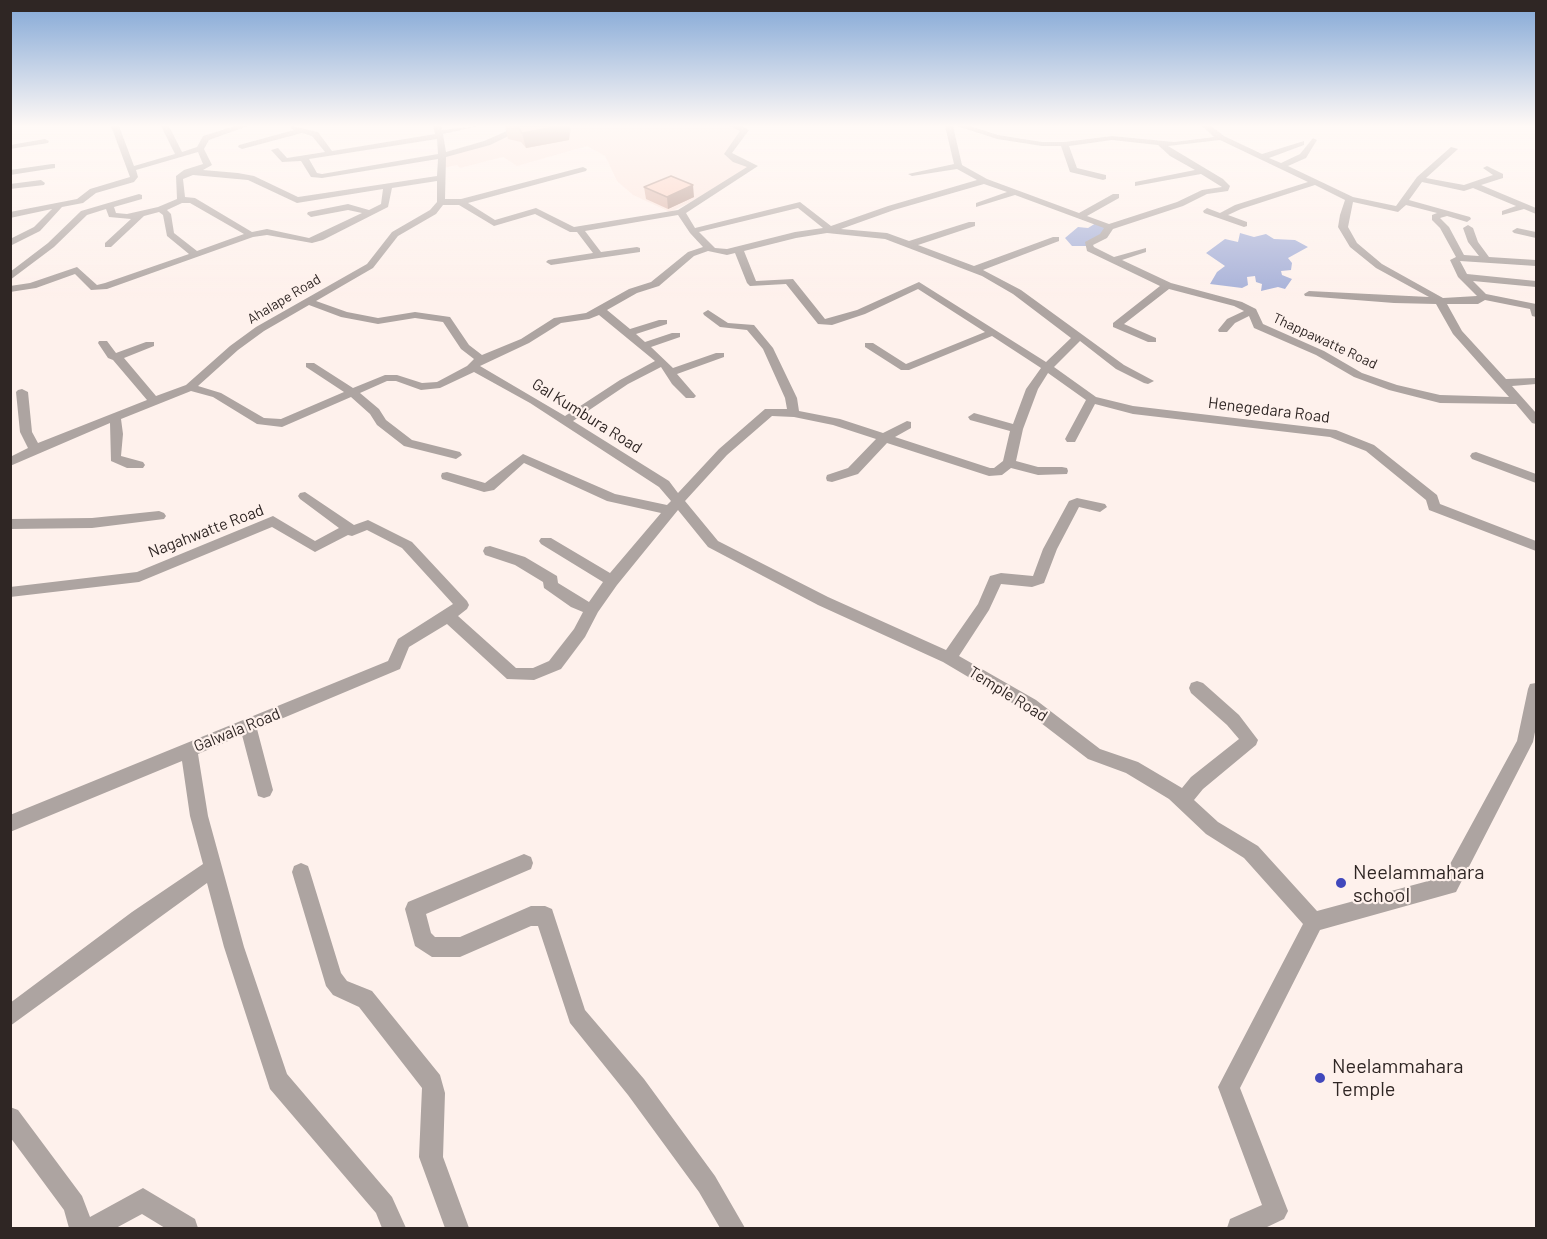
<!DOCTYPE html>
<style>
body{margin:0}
#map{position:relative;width:1547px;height:1239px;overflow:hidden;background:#fef1ec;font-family:Barlow,sans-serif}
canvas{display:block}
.frame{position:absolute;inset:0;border:12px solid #2f2624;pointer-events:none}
</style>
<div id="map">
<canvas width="1547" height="1239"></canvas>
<div class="frame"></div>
</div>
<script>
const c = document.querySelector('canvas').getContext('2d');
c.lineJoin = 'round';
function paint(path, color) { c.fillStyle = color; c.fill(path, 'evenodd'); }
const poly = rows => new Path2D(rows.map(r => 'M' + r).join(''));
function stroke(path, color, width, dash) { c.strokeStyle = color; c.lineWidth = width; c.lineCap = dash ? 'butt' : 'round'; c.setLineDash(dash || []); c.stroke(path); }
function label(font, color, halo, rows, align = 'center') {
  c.font = font + ' Barlow,sans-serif'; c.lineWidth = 4.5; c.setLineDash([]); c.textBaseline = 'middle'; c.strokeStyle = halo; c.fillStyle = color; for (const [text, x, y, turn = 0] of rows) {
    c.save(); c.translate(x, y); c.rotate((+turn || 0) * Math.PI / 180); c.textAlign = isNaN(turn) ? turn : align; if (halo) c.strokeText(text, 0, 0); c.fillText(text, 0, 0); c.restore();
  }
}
paint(poly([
 [529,126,729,126,742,131,725,155,750,166,697,199,670,212,633,195,617,181,605,156,587,146,517,166,503,157,460,168,457,165,444,168,444,156]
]), '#fce4dc');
paint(poly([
 [1096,223,1105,227,1101,236,1086,246,1072,246,1065,238,1078,227,1088,228],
 [1240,233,1254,237,1266,234,1274,239,1295,240,1308,247,1288,258,1292,263,1291,270,1281,271,1282,275,1292,279,1285,289,1278,287,1261,291,1262,284,1256,282,1255,276,1247,277,1248,285,1242,288,1210,284,1217,272,1225,266,1206,253,1225,239,1238,242]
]), '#a6b0d8');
paint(poly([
 [111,126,119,126,134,166,175,154,161,126,169,126,182,152,197,147,203,136,235,126,248,126,209,140,204,149,212,165,203,170,238,173,254,176,298,197,437,176,438,159,322,178,311,177,301,161,282,162,271,150,278,148,287,158,325,152,312,136,302,133,242,149,238,147,239,145,294,130,290,128,291,126,318,132,332,151,435,134,433,126,441,126,442,130,479,126,443,134,446,152,484,141,518,126,529,126,490,145,446,157,445,199,461,199,583,167,587,169,586,171,468,203,495,220,536,208,574,227,678,210,747,167,733,162,724,154,740,131,730,126,742,126,749,130,732,153,758,166,686,213,695,228,800,202,831,226,888,206,977,180,957,169,912,176,908,174,954,164,945,126,953,126,962,165,987,179,1079,213,1113,194,1119,194,1119,198,1087,216,1109,224,1177,202,1202,190,1222,187,1201,174,1135,186,1135,182,1195,170,1170,156,1158,145,1112,140,1069,146,1077,168,1106,175,1106,179,1103,180,1070,172,1061,146,1042,146,997,139,957,126,970,126,998,135,1042,142,1064,142,1112,136,1174,142,1214,137,1202,126,1211,126,1224,136,1262,154,1304,141,1304,145,1269,158,1281,163,1300,154,1313,138,1317,140,1306,158,1288,166,1353,197,1396,206,1417,177,1451,147,1458,149,1426,178,1464,185,1493,175,1483,168,1487,166,1503,174,1503,178,1481,185,1536,208,1536,214,1524,209,1502,215,1502,211,1516,206,1473,188,1464,191,1422,182,1409,200,1470,217,1471,219,1467,222,1447,216,1440,218,1449,227,1464,255,1479,256,1468,242,1463,228,1468,225,1473,228,1478,242,1489,257,1536,260,1536,266,1460,261,1467,274,1536,281,1536,287,1473,281,1486,294,1536,304,1536,317,1532,316,1530,309,1485,300,1478,304,1447,304,1462,331,1506,379,1536,378,1536,384,1512,386,1536,413,1536,424,1532,423,1516,404,1440,403,1389,390,1354,377,1316,355,1254,328,1249,316,1235,323,1227,332,1219,332,1218,330,1227,319,1244,311,1234,306,1169,289,1124,324,1156,338,1156,342,1148,342,1113,327,1113,323,1160,286,1087,251,1085,242,1100,234,1104,228,1015,195,976,207,976,203,1007,192,984,184,894,210,841,229,887,233,909,241,969,222,975,222,975,226,918,245,974,266,1053,237,1059,237,1059,241,983,270,1021,290,1124,365,1154,381,1148,384,1144,383,1116,369,1080,341,1054,367,1096,397,1133,406,1336,430,1374,445,1437,495,1440,504,1536,541,1536,551,1429,510,1426,500,1366,451,1330,437,1133,414,1095,404,1075,442,1067,442,1065,439,1086,400,1048,373,1038,389,1023,429,1016,461,1038,467,1062,467,1067,468,1068,471,1067,474,1038,475,1011,468,1002,475,989,476,887,443,858,474,832,482,827,481,826,478,827,475,848,468,876,439,833,425,794,417,772,416,727,455,685,501,718,541,828,597,946,650,978,604,990,576,1001,573,1033,576,1043,549,1069,501,1077,498,1105,504,1107,507,1100,512,1079,507,1057,549,1044,583,1032,587,1001,584,989,610,959,656,1036,700,1100,749,1138,762,1182,788,1191,777,1239,739,1227,725,1191,693,1189,688,1191,683,1197,681,1203,683,1239,715,1258,740,1256,745,1203,789,1194,800,1218,822,1258,846,1317,911,1443,877,1517,741,1528,689,1530,684,1536,683,1536,727,1533,742,1456,892,1320,930,1240,1088,1288,1211,1284,1219,1265,1228,1227,1228,1230,1219,1262,1205,1218,1087,1303,924,1244,858,1206,834,1169,799,1126,773,1088,759,1024,710,943,662,818,605,708,547,678,510,617,585,598,612,585,637,561,669,534,680,507,679,447,624,409,647,400,669,257,729,273,790,270,796,264,798,258,796,242,735,198,754,208,816,244,947,287,1074,392,1197,406,1228,382,1228,376,1213,270,1089,224,947,207,883,10,1026,10,1003,132,912,203,864,190,816,182,761,10,832,10,815,388,661,398,639,453,604,402,548,367,530,352,536,348,535,315,552,272,527,139,582,10,597,10,587,137,572,273,516,315,541,339,528,300,499,298,496,300,493,305,492,354,525,368,520,412,542,467,601,469,605,467,609,458,616,516,668,533,668,549,661,574,629,583,612,571,607,544,588,543,582,515,565,485,555,483,551,485,547,490,546,525,557,557,576,558,583,589,602,603,582,541,544,539,541,541,538,551,538,610,573,661,513,607,501,524,463,494,490,484,492,442,479,441,476,442,473,447,472,485,483,523,454,615,494,667,505,671,501,659,487,530,403,474,372,440,388,421,390,396,381,387,381,360,393,379,409,386,420,412,440,460,452,462,455,456,459,404,446,377,425,370,414,351,397,282,427,257,424,213,397,191,391,121,419,123,434,121,456,143,462,145,465,143,468,127,468,111,461,110,423,10,466,10,457,28,448,20,432,16,392,18,390,22,389,28,392,32,432,38,443,147,400,113,360,108,358,98,343,99,341,107,341,116,353,146,342,154,342,154,346,124,358,156,396,186,385,230,346,256,327,367,264,392,232,430,210,437,202,437,181,392,188,388,207,323,240,312,243,267,235,253,237,107,289,91,290,75,274,36,288,10,292,10,286,30,283,77,267,97,285,105,283,189,254,167,236,163,215,159,212,144,216,111,247,105,247,105,243,131,219,109,217,106,209,87,215,54,247,10,280,10,272,48,243,81,211,139,194,142,195,142,199,114,207,116,213,127,214,158,207,177,199,176,176,184,170,203,164,198,152,136,170,138,177,134,182,96,193,83,203,62,207,40,231,10,246,10,239,34,227,52,209,10,218,10,212,77,199,90,189,130,177,111,126],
 [437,139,438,154,322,174,317,173,309,159,437,139],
 [1220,140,1308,182,1235,205,1220,213,1207,208,1203,211,1204,213,1244,227,1247,226,1247,222,1228,215,1241,209,1315,185,1345,200,1340,215,1338,227,1350,247,1376,268,1429,297,1309,291,1304,294,1305,296,1394,303,1436,304,1453,334,1509,397,1440,395,1397,385,1362,373,1324,351,1263,324,1256,309,1242,302,1171,283,1122,260,1146,252,1146,248,1114,257,1094,247,1093,245,1107,238,1113,229,1183,206,1207,194,1228,191,1230,186,1223,179,1168,146,1220,140],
 [193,175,248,180,297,203,383,189,381,204,369,210,348,204,308,212,307,214,311,217,348,210,362,213,309,238,267,229,252,232,195,198,185,197,183,179,193,175],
 [1353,202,1398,212,1406,205,1437,213,1432,215,1432,220,1440,228,1456,257,1450,260,1458,277,1477,296,1443,298,1382,264,1357,243,1348,227,1353,202],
 [182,203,190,203,244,234,197,251,174,233,171,214,167,210,182,203],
 [443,205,459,205,494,226,535,214,570,232,577,232,593,253,548,260,546,262,551,265,640,252,640,248,637,247,601,252,585,231,678,215,690,233,703,247,688,252,651,282,629,289,586,313,554,318,521,339,482,355,469,345,450,317,415,312,378,318,347,312,316,301,373,268,398,236,436,214,443,205],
 [798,208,823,228,795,232,727,249,715,248,699,232,798,208],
 [827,233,885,239,982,276,1013,294,1071,338,1046,362,919,282,857,310,825,319,793,279,756,281,744,251,796,238,827,233],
 [708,251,727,255,735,253,747,283,750,286,786,284,818,324,832,325,865,314,918,289,985,332,906,364,873,343,865,343,865,347,901,370,909,370,992,336,1041,368,1026,389,1013,424,974,413,968,417,970,420,1010,431,1003,461,994,468,990,468,895,437,911,428,911,422,907,421,883,433,840,419,799,411,797,398,773,348,754,325,728,323,708,310,703,313,704,315,720,327,747,330,763,349,785,398,787,409,765,409,719,449,678,493,669,481,573,421,628,384,661,367,672,384,686,398,694,398,696,396,677,374,724,357,724,353,716,353,673,368,651,347,680,337,680,333,672,333,645,342,636,334,667,324,667,320,659,320,630,329,607,310,637,293,659,286,694,256,708,251],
 [309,305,341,317,378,324,415,318,443,322,461,349,474,359,467,366,437,382,422,383,397,375,385,375,353,388,314,363,306,363,306,367,344,392,281,419,264,418,221,393,198,386,238,350,264,331,309,305],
 [599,315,655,361,620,380,565,416,480,366,529,343,561,323,589,319,599,315],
 [45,139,49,141,48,143,10,149,10,145,45,139],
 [52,164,55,164,55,168,10,175,10,170,52,164],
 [41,180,45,183,44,185,10,189,10,184,41,180],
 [1517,228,1536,232,1536,238,1514,233,1512,231,1517,228],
 [1476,452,1536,474,1536,483,1472,459,1470,456,1472,453,1476,452],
 [159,511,164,513,166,516,164,519,92,528,10,529,10,519,92,518,159,511],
 [524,854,531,857,533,863,531,869,426,914,431,933,435,937,460,937,531,906,545,906,552,909,585,1010,644,1079,715,1176,745,1228,720,1228,699,1192,628,1095,570,1023,538,926,531,926,460,957,432,957,415,946,405,909,408,902,524,854],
 [301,863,308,866,310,872,341,973,347,981,372,991,440,1075,445,1093,443,1157,469,1228,445,1228,419,1157,422,1088,359,1007,333,995,326,986,292,872,294,866,301,863],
 [10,1107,18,1110,82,1196,90,1217,143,1188,195,1219,198,1228,165,1228,142,1214,116,1228,69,1228,64,1210,10,1137,10,1107]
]), '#ada4a1');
paint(poly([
 [505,126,570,126,571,128,569,140,526,148,521,142,508,139],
 [644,187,694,197,668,209,646,199]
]), '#d9afa2');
paint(poly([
 [560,126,570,126,569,140,526,148,522,133],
 [693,185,694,197,668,209,667,197]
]), '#b08f84');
const building = poly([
 [514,126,560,126,522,133,518,127,514,126],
 [671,176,693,185,667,197,644,187,671,176]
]);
paint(building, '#fcccbc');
stroke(building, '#b08f84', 1.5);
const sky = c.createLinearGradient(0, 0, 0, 300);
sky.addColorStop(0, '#82a7d6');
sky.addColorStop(0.42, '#fff9f6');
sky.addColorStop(1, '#fff9f600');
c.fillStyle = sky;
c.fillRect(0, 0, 1547, 300);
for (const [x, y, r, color] of [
 [1341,883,6,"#4148bc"],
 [1320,1078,6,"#4148bc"]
]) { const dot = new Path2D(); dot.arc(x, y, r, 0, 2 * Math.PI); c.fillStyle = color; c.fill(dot); stroke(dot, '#fef1ec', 2); }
label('14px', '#2f2624', '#fef1ec', [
 ["Ahalape Road",284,299,-31],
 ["Thappawatte Road",1325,341,25]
]);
label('16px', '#2f2624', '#fef1ec', [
 ["Henegedara Road",1269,410,7],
 ["Gal Kumbura Road",587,416,32],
 ["Nagahwatte Road",206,531,-21],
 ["Temple Road",1008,694,32],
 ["Galwala Road",237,730,-22]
]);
label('20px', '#2f2624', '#fef1ec', [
 ["Neelammahara",1353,872],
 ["school",1353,895],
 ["Neelammahara",1332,1066],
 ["Temple",1332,1089]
], 'left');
</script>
